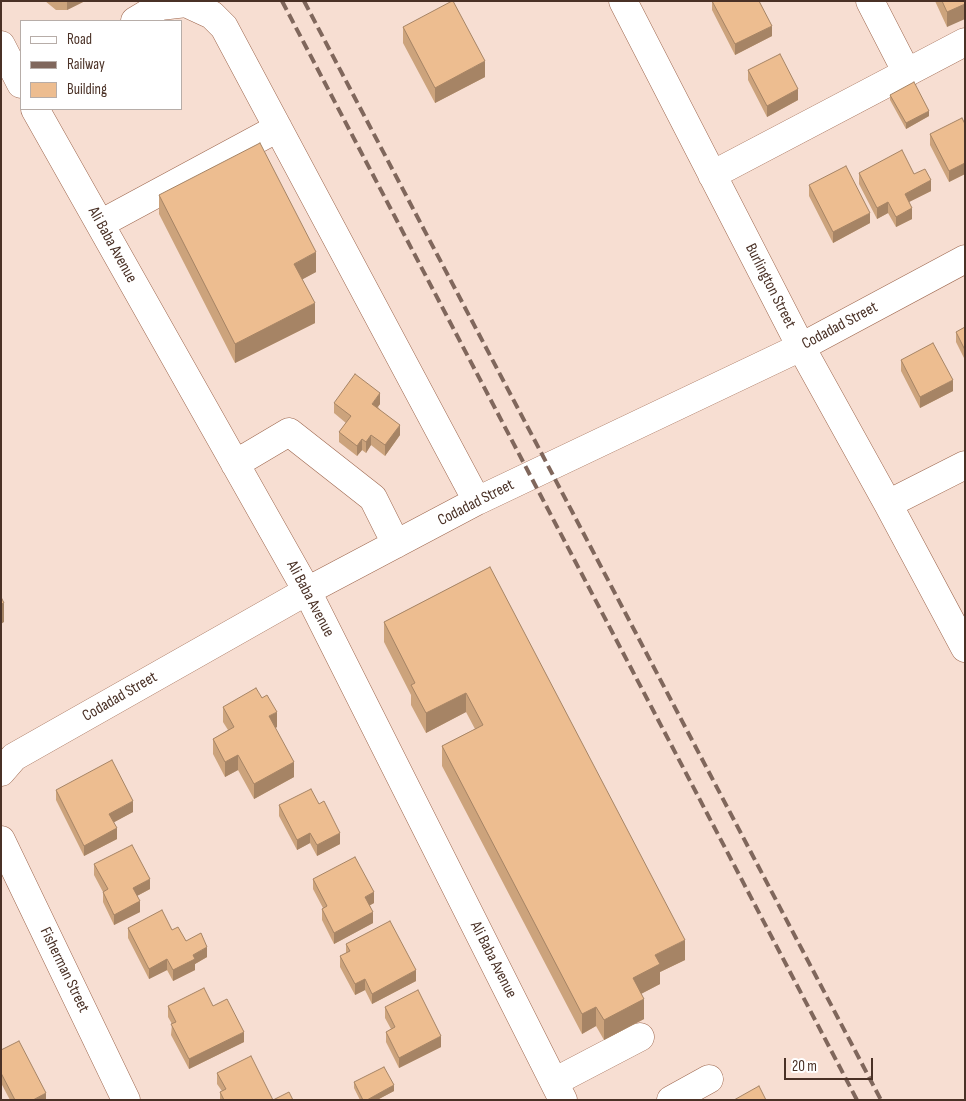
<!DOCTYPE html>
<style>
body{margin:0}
#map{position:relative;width:966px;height:1101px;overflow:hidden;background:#f7ded2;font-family:"Sofia Sans Condensed",sans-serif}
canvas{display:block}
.frame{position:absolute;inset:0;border:2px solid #4a3126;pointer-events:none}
.legend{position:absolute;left:20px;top:20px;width:162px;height:90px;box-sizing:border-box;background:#fff;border:1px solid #b7ada8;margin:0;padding:6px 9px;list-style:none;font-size:15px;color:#4a3126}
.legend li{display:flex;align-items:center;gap:10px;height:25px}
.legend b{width:25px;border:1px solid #b7ada8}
.scale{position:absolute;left:784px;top:1058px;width:89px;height:22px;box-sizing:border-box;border:2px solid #4a3126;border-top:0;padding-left:6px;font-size:15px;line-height:18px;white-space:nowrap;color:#4a3126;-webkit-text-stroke:4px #fff;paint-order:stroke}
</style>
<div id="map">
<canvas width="966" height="1101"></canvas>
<div class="frame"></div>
<ul class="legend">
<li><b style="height:6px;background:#fff"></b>Road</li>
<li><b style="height:6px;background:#80675c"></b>Railway</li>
<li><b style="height:14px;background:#edbd90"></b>Building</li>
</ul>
<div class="scale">20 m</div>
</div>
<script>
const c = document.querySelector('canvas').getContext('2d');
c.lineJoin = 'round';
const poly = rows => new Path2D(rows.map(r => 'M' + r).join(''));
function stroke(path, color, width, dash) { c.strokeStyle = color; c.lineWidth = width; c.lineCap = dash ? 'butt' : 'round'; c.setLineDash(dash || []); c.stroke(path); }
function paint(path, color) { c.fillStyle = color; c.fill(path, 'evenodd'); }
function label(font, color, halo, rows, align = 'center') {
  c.font = font + ' "Sofia Sans Condensed",sans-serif'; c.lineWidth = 4; c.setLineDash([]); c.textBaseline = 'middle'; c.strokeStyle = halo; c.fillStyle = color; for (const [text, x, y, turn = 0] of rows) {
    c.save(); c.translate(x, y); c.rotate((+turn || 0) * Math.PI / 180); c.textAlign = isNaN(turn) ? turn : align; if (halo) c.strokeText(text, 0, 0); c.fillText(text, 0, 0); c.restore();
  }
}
const minor = poly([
 [623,1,801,347,888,504,965,648],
 [870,1,907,73],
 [135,21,160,6,186,3,212,15,224,27,477,501],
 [1,45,21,84],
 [35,109,307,591,563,1100],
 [712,175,965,42],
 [100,224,278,128],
 [235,464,289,432,373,498,396,544],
 [888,504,965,465],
 [1,772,14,757,307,591,477,501,801,347,965,259],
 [1,840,126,1100],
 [554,1082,640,1037],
 [671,1100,709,1079]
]);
stroke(minor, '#9d664d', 29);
stroke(minor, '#fff', 28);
stroke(poly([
 [282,1,857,1100],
 [304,1,881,1100]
]), '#80675c', 4, [10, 5]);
paint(poly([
 [45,1,85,1,67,10,56,10],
 [712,1,759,1,772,36,735,55,712,10],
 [935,1,965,1,947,27],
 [403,27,485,77,435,103,403,43],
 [748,70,798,100,767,117,748,80],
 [890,95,929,116,906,129,890,100],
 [965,124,965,174,949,182,930,145,930,134],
 [859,173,914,174,931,191,909,202,912,219,896,227,888,213,877,219,859,184],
 [809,185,870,223,833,243,809,196],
 [159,195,316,272,302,279,315,323,235,363,159,214],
 [965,327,965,360,956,342,956,332],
 [901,360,953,391,920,408,901,371],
 [334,403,380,404,378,407,400,435,385,456,371,445,366,453,362,450,357,456,339,442,339,432,346,423,334,413],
 [965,477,965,490,964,489,964,478],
 [490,567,685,960,660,972,660,984,641,994,644,1019,604,1040,596,1026,582,1034,442,766,442,746,475,729,466,712,426,733,411,705,411,695,384,642,384,622],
 [223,707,277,727,275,728,294,777,254,799,238,770,225,777,213,754,213,739,228,730,223,722],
 [56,790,133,812,114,822,117,839,84,856,56,800],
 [279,805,340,844,317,856,310,843,297,850,279,816],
 [94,864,150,889,137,896,140,912,114,925,103,902,103,892,94,875],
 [313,879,374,903,370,905,373,923,334,944,322,920,322,909,323,908,313,889],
 [128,928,172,930,207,957,195,964,195,970,173,981,167,970,149,979,128,938],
 [346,944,416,981,372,1004,365,990,355,995,340,967,340,956,346,953],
 [168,1006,213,1006,244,1042,189,1069,171,1035,172,1024,168,1017],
 [385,1007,441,1047,399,1068,386,1042,386,1032,391,1029,385,1018],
 [1,1050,46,1100,10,1100,1,1083],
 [217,1073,273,1100,293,1100,220,1100,220,1092,222,1091,217,1084],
 [354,1082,394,1091,377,1100,360,1100,354,1088]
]), '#cca37c');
paint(poly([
 [67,1,85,1,67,10],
 [965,4,965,19,947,27,947,12],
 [772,26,772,36,735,55,735,44],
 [485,61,485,77,435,103,435,88],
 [798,89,798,100,767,117,767,106],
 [929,111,929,116,906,129,906,123],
 [965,163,965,174,949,182,949,171],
 [931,180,931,191,905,204,905,194],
 [888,202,888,213,877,219,877,208],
 [912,208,912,219,896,227,896,217],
 [870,213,870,223,833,243,833,232],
 [316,252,316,272,294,284,294,264],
 [315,303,315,323,235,363,235,344],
 [953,380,953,391,920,408,920,397],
 [380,393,380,404,372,414,372,404],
 [400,425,400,435,385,456,385,445],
 [371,435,371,445,366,453,366,442],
 [362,439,362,450,357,456,357,446],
 [4,603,4,622,1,624,1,604],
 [466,693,466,712,426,733,426,713],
 [277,712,277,727,269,732,269,716],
 [238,755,238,770,225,777,225,762],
 [294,762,294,777,254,799,254,784],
 [133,801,133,812,109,825,109,814],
 [117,828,117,839,84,856,84,846],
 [310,833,310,843,297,850,297,840],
 [340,833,340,844,317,856,317,845],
 [150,879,150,889,133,898,133,888],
 [374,892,374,903,365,908,365,897],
 [140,901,140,912,114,925,114,915],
 [373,912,373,923,334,944,334,933],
 [685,940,685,960,660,972,660,984,633,998,633,978,655,955],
 [207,947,207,957,195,964,195,970,173,981,173,970,193,955],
 [167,959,167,970,149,979,149,969],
 [416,970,416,981,372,1004,372,994],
 [365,979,365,990,355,995,355,984],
 [644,999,644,1019,604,1040,604,1020],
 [596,1007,596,1026,582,1034,582,1014],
 [244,1032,244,1042,189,1069,189,1059],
 [441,1036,441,1047,399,1068,399,1058],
 [394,1085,394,1091,377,1100,367,1100],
 [46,1093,46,1100,33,1100]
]), '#a68465');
const building = poly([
 [452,1,453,1,485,61,435,88,403,27,452,1],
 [712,1,759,1,772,26,735,44,712,1],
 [942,1,965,1,965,4,947,12,942,1],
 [780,54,798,89,767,106,748,70,780,54],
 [914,82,929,111,906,123,890,95,914,82],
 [962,118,965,124,965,163,949,171,930,134,962,118],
 [260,143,316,252,294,264,315,303,235,344,159,195,260,143],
 [902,150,914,174,925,169,931,180,905,194,912,208,896,217,888,202,877,208,859,173,902,150],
 [846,166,870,213,833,232,809,185,846,166],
 [965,327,965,350,956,332,965,327],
 [933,343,953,380,920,397,901,360,933,343],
 [355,374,380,393,372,404,400,425,385,445,371,435,366,442,362,439,357,446,339,432,351,416,334,403,355,374],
 [490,567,685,940,655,955,660,964,633,978,644,999,604,1020,596,1007,582,1014,442,746,483,725,466,693,426,713,411,685,415,683,384,622,490,567],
 [1,597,4,603,1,604,1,597],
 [256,688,262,698,267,695,277,712,269,716,294,762,254,784,238,755,225,762,213,739,234,727,223,707,256,688],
 [112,760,133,801,109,814,117,828,84,846,56,790,112,760],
 [311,789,319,804,324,801,340,833,317,845,310,833,297,840,279,805,311,789],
 [132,845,150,879,133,888,140,901,114,915,103,892,108,889,94,864,132,845],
 [355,857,374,892,365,897,373,912,334,933,322,909,327,906,313,879,355,857],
 [162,910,172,930,178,927,186,941,201,933,207,947,193,955,195,959,173,970,167,959,149,969,128,928,162,910],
 [390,921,416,970,372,994,365,979,355,984,340,956,350,951,346,944,390,921],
 [204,988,213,1006,227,999,244,1032,189,1059,171,1024,176,1022,168,1006,204,988],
 [418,990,441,1036,399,1058,386,1032,395,1027,385,1007,418,990],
 [19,1041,46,1093,33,1100,15,1100,1,1073,1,1050,19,1041],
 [251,1056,273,1100,289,1092,293,1100,224,1100,220,1092,226,1089,217,1073,251,1056],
 [384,1067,394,1085,367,1100,363,1100,354,1082,384,1067],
 [759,1086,766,1100,734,1100,759,1086]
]);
paint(building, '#edbd90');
stroke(building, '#a68465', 1);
label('16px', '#4a3126', '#fff', [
 ["Ali Baba Avenue",112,245,61],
 ["Burlington Street",770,286,63],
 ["Codadad Street",840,326,-28],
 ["Codadad Street",476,503,-27],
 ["Ali Baba Avenue",310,599,62],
 ["Codadad Street",120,697,-30],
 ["Ali Baba Avenue",493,960,63],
 ["Fisherman Street",64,970,64]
]);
</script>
